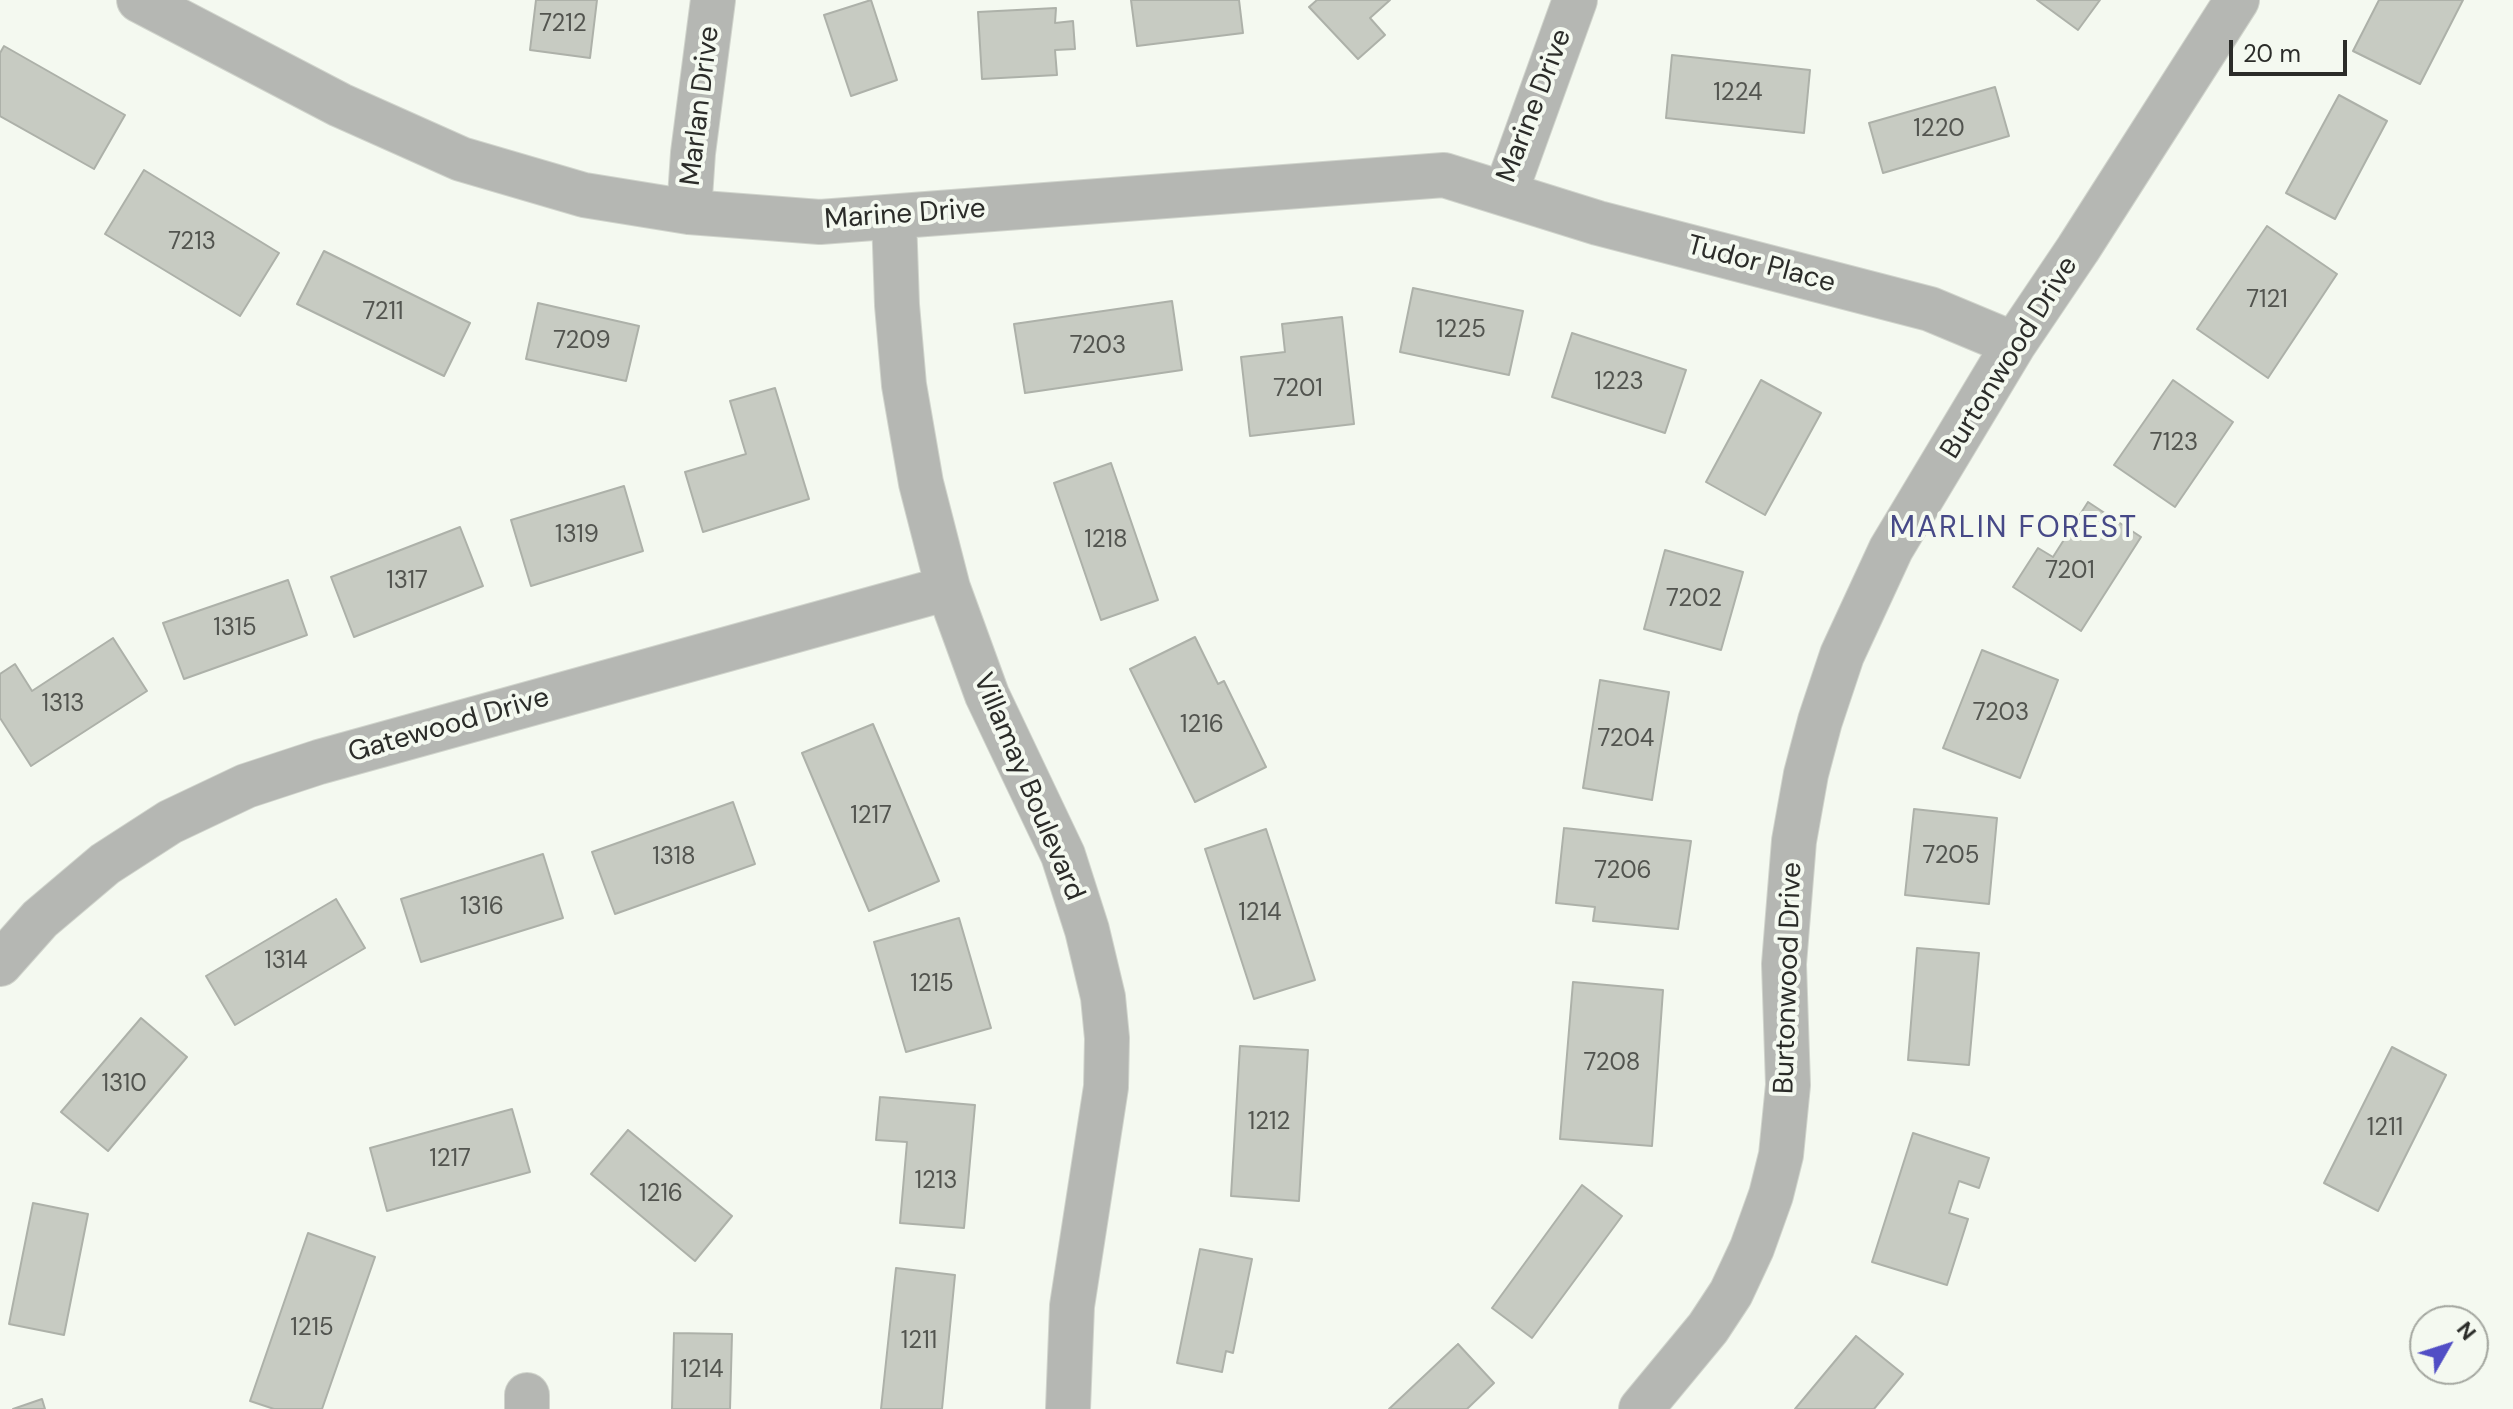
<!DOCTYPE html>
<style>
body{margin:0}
#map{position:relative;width:2513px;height:1409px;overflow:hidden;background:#f4f9f0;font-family:"DM Sans",sans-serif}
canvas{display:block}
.north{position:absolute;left:2409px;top:1305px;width:80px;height:80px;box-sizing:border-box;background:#f4f9f0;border:2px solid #a4a7a0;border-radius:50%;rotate:51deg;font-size:22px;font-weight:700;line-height:32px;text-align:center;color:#2b2c29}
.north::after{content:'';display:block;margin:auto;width:28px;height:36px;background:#514ec5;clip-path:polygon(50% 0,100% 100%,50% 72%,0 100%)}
.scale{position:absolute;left:2229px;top:40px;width:118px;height:36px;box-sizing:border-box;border:4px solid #2b2c29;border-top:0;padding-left:10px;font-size:24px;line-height:28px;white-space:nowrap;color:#2b2c29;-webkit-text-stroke:6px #f4f9f0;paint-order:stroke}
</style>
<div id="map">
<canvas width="2513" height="1409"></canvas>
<div class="north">N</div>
<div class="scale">20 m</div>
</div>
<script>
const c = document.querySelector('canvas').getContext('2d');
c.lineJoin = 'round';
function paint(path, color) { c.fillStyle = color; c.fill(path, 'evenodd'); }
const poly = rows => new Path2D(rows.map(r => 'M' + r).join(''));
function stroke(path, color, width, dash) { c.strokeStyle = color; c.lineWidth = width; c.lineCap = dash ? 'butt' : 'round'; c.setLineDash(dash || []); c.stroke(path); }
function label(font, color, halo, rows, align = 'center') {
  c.font = font + ' "DM Sans",sans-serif'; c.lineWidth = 8; c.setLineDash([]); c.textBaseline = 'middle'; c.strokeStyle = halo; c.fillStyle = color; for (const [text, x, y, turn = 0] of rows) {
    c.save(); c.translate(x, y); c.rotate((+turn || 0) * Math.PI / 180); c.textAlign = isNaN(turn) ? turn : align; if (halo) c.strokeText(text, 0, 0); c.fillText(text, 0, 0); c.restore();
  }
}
const building = poly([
 [536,0,597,0,590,58,530,50,536,0],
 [871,0,897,80,851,96,824,15,871,0],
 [1131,0,1239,0,1243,33,1137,46,1131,0],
 [1317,0,1390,0,1370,18,1385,35,1358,59,1309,7,1317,0],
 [2037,0,2100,0,2078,30,2037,0],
 [2379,0,2463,0,2420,84,2353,51,2379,0],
 [1056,8,1055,23,1073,21,1075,49,1055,50,1057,75,982,79,978,12,1056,8],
 [4,46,125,115,94,169,0,116,0,53,4,46],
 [1672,55,1810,70,1804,133,1666,118,1672,55],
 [1995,87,2009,136,1883,173,1869,123,1995,87],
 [2339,95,2387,121,2335,219,2286,193,2339,95],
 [144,170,279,253,240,316,105,234,144,170],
 [2267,226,2337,274,2268,378,2197,329,2267,226],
 [324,251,470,323,444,376,297,304,324,251],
 [1413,288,1523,311,1509,375,1400,352,1413,288],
 [1172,301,1182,370,1025,393,1014,324,1172,301],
 [538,303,639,326,626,381,526,359,538,303],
 [1342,317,1354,424,1250,436,1241,357,1285,352,1282,324,1342,317],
 [1572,333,1686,370,1665,433,1552,397,1572,333],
 [1761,380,1821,413,1765,515,1706,482,1761,380],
 [2173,380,2233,422,2175,507,2114,465,2173,380],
 [775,388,809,499,703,532,685,472,746,454,730,401,775,388],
 [1111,463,1158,600,1101,620,1054,483,1111,463],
 [624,486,643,551,531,586,511,520,624,486],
 [2088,502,2141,537,2081,631,2013,587,2038,548,2053,557,2088,502],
 [460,527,483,586,354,637,331,577,460,527],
 [1665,550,1743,572,1721,650,1644,629,1665,550],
 [288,580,307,635,184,679,163,623,288,580],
 [1195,637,1218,684,1224,681,1266,767,1195,802,1130,669,1195,637],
 [113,638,147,691,31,766,0,718,0,674,15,664,32,691,113,638],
 [1982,650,2058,680,2020,778,1943,748,1982,650],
 [1600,680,1669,692,1652,800,1583,788,1600,680],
 [873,724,939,881,869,911,802,753,873,724],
 [733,802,755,864,615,914,592,852,733,802],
 [1914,809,1997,818,1989,904,1905,895,1914,809],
 [1564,828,1691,841,1678,929,1593,921,1595,907,1556,903,1564,828],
 [1266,829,1315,980,1254,999,1205,849,1266,829],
 [543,854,563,918,421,962,401,899,543,854],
 [336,899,365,948,235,1025,206,976,336,899],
 [959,918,991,1028,906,1052,874,942,959,918],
 [1917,948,1979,953,1969,1065,1908,1060,1917,948],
 [1573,982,1663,990,1652,1146,1560,1139,1573,982],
 [141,1018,187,1057,108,1151,61,1112,141,1018],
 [1240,1046,1308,1050,1299,1201,1231,1196,1240,1046],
 [2392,1047,2446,1075,2378,1211,2324,1183,2392,1047],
 [880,1097,975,1105,964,1228,900,1223,907,1142,876,1140,880,1097],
 [512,1109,530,1172,387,1211,370,1148,512,1109],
 [628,1130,732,1216,695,1261,591,1174,628,1130],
 [1913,1133,1989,1158,1979,1188,1959,1181,1949,1213,1968,1219,1947,1285,1872,1262,1913,1133],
 [1582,1185,1622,1216,1532,1338,1492,1308,1582,1185],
 [33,1203,88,1214,64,1335,9,1324,33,1203],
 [308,1233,375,1257,322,1409,274,1409,250,1401,308,1233],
 [1200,1249,1252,1259,1233,1353,1226,1351,1222,1372,1177,1363,1200,1249],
 [896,1268,955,1275,942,1409,881,1409,896,1268],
 [674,1333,732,1334,730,1409,672,1409,674,1333],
 [1856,1336,1903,1374,1874,1409,1795,1409,1856,1336],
 [1458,1344,1494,1383,1467,1409,1389,1409,1458,1344],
 [42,1399,45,1409,13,1409,42,1399]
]);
paint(building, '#c7cbc2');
stroke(building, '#adb1a9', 2);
const minor = poly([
 [139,0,340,105,461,159,584,195,689,212,820,222,1444,175,1598,223,1930,309,2014,344],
 [1505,194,1575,0],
 [689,212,693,153,713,0],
 [894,217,897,305,904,385,921,483,948,588,987,695,1063,855,1087,930,1103,997,1107,1038,1106,1087,1072,1306,1068,1409],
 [0,964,40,919,105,864,170,822,246,786,319,762,948,588],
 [527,1395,527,1409],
 [1641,1409,1708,1328,1731,1293,1752,1248,1771,1195,1781,1155,1788,1085,1784,964,1794,841,1806,774,1820,721,1842,655,1891,549,2014,344,2078,249,2237,0]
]);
stroke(minor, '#d0d4cc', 46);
stroke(minor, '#b5b7b3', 44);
label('24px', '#52544f', null, [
 ["7212",563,25],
 ["1224",1738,94],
 ["1220",1939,130],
 ["7213",192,243],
 ["7121",2267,301],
 ["7211",383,313],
 ["1225",1461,331],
 ["7209",582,342],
 ["7203",1098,347],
 ["1223",1619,383],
 ["7201",1298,390],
 ["7123",2174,444],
 ["1319",577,536],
 ["1218",1106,541],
 ["7201",2070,572],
 ["1317",407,582],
 ["7202",1694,600],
 ["1315",235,629],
 ["1313",63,705],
 ["7203",2001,714],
 ["1216",1202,726],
 ["7204",1626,740],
 ["1217",871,817],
 ["7205",1951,857],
 ["1318",674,858],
 ["7206",1623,872],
 ["1316",482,908],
 ["1214",1260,914],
 ["1314",286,962],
 ["1215",932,985],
 ["7208",1612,1064],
 ["1310",124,1085],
 ["1212",1269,1123],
 ["1211",2385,1129],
 ["1217",450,1160],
 ["1213",936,1182],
 ["1216",661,1195],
 ["1215",312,1329],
 ["1211",919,1342],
 ["1214",702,1371]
]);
label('28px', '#2b2c29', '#f4f9f0', [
 ["Marlan Drive",701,106,-83],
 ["Marine Drive",1535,106,-69],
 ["Marine Drive",905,215,-4],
 ["Tudor Place",1761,265,15],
 ["Burtonwood Drive",2010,358,-58],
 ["Gatewood Drive",449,726,-16],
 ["Villamay Boulevard",1028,787,67],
 ["Burtonwood Drive",1789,978,-88]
]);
c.letterSpacing = '2px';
label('30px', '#464987', '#f4f9f0', [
 ["MARLIN FOREST",2014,529]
]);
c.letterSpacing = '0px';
</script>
